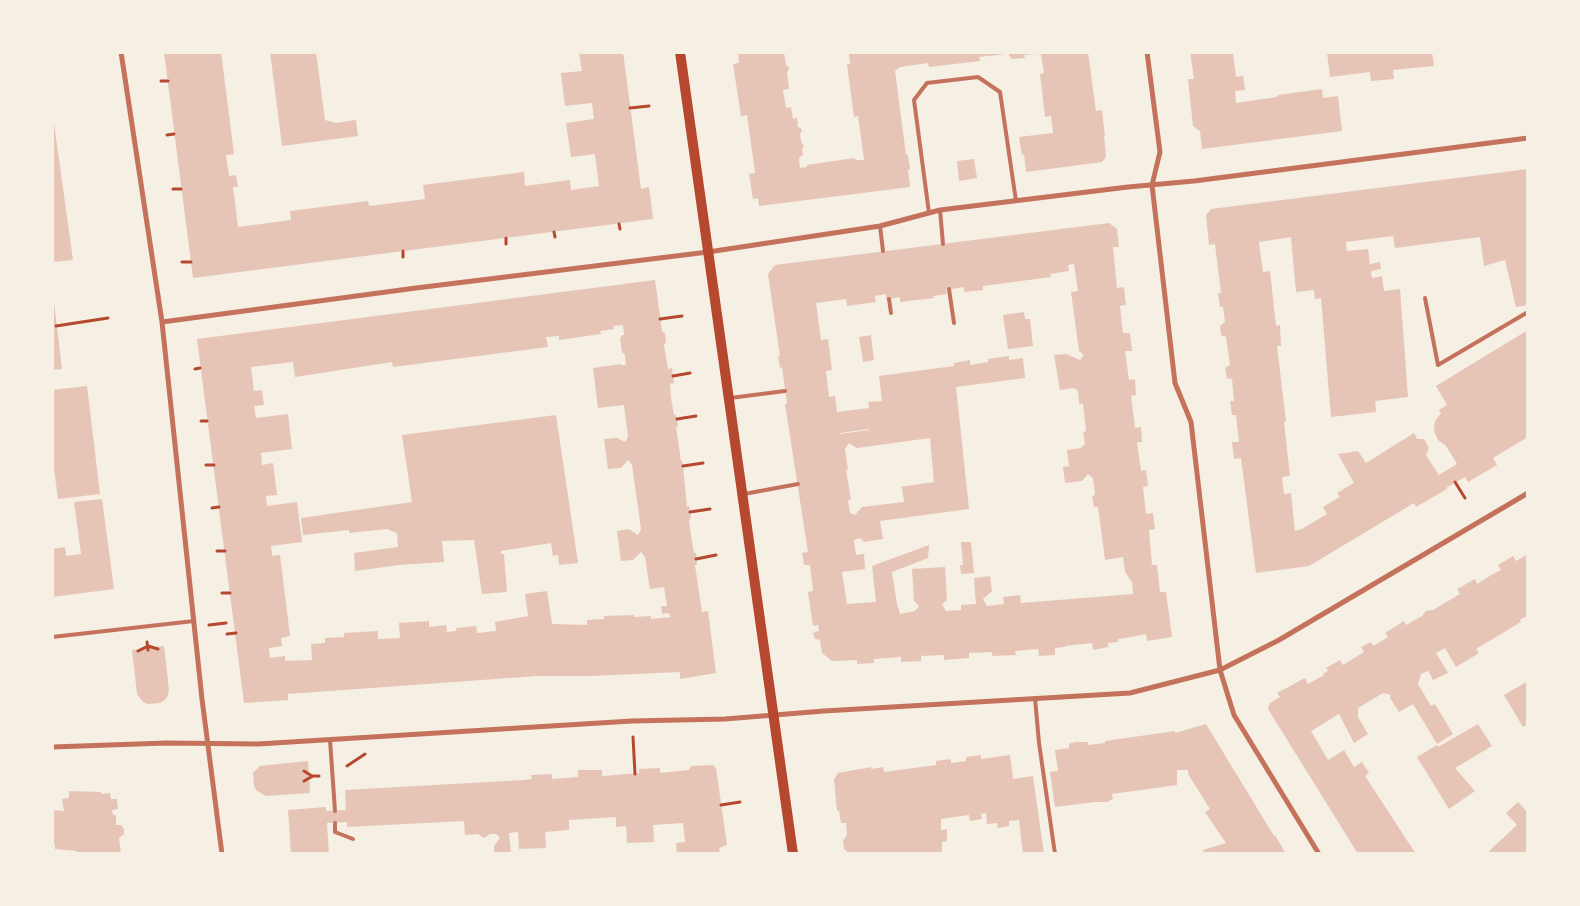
<!DOCTYPE html>
<style>
body{margin:0}
#map{position:relative;width:1580px;height:906px;overflow:hidden;background:#f6efe4;font-family:"Varela Round",sans-serif}
canvas{display:block}
.frame{position:absolute;inset:0;border:54px solid #f6efe4;pointer-events:none}
</style>
<div id="map">
<canvas width="1580" height="906"></canvas>
<div class="frame"></div>
</div>
<script>
const c = document.querySelector('canvas').getContext('2d');
c.lineJoin = 'round';
function paint(path, color) { c.fillStyle = color; c.fill(path, 'evenodd'); }
const poly = rows => new Path2D(rows.map(r => 'M' + r).join(''));
function stroke(path, color, width, dash) { c.strokeStyle = color; c.lineWidth = width; c.lineCap = dash ? 'butt' : 'round'; c.setLineDash(dash || []); c.stroke(path); }
paint(poly([
 [164,52,221,52,234,154,226,155,229,176,236,175,238,187,233,187,238,227,291,220,290,211,368,201,369,206,425,199,423,185,524,172,525,186,570,180,571,190,599,186,595,154,571,157,566,123,594,119,592,103,565,106,561,73,582,71,579,52,623,52,641,189,649,187,653,219,193,278],
 [270,52,316,52,325,120,336,123,356,120,358,136,282,146],
 [738,52,784,52,786,65,788,66,789,69,787,73,789,89,783,90,786,108,791,107,793,119,797,118,798,127,801,128,802,131,800,134,801,141,804,147,802,148,803,155,799,158,800,168,807,167,807,165,854,158,856,160,864,160,858,116,854,117,847,64,850,64,849,52,1006,52,1006,54,979,57,980,61,929,67,928,63,900,67,895,71,906,155,908,155,910,169,908,170,910,187,759,206,758,198,753,199,749,174,755,173,747,115,741,116,733,64,739,63],
 [1007,52,1088,52,1096,111,1102,110,1105,136,1104,136,1106,157,1102,162,1026,172,1024,154,1022,155,1019,137,1053,133,1051,116,1045,117,1040,74,1044,73,1041,55,1039,54,1024,55,1025,58,1012,59],
 [1190,52,1233,52,1236,77,1243,76,1245,90,1235,91,1236,103,1277,97,1278,95,1322,89,1323,98,1338,96,1342,131,1202,149,1200,131,1193,126,1188,79,1194,79],
 [1327,52,1432,52,1434,66,1393,70,1394,79,1371,81,1370,72,1330,77],
 [52,109,73,260,52,262],
 [974,159,977,178,959,181,957,161],
 [1528,169,1528,305,1516,307,1505,260,1484,266,1480,237,1395,248,1393,236,1346,242,1347,251,1368,249,1370,264,1380,262,1381,269,1371,271,1372,278,1382,276,1384,291,1400,289,1408,397,1375,401,1376,412,1331,417,1321,298,1315,299,1314,290,1296,292,1291,237,1259,242,1263,272,1270,271,1276,326,1280,325,1281,346,1277,346,1286,421,1284,422,1290,476,1282,477,1284,494,1291,493,1295,531,1302,529,1327,514,1323,507,1340,497,1337,493,1354,483,1338,454,1358,451,1366,463,1414,433,1417,439,1424,439,1429,448,1426,455,1439,475,1457,464,1446,446,1438,440,1434,431,1435,421,1441,413,1439,410,1447,405,1436,386,1528,330,1528,437,1493,458,1497,465,1468,482,1465,477,1446,488,1447,489,1416,507,1414,503,1309,566,1256,573,1241,458,1234,459,1232,442,1239,442,1236,415,1232,415,1230,401,1234,401,1232,379,1227,378,1225,368,1230,365,1226,337,1221,335,1220,326,1225,322,1223,307,1220,307,1218,293,1221,293,1215,244,1209,245,1206,215,1211,209],
 [1109,223,1117,229,1119,247,1113,247,1117,288,1124,287,1126,305,1120,306,1123,333,1130,333,1132,351,1125,351,1129,380,1135,379,1136,395,1131,396,1135,428,1141,427,1142,442,1137,442,1141,471,1146,470,1148,486,1143,487,1146,514,1153,513,1155,529,1149,530,1152,565,1157,565,1160,592,1166,592,1172,637,1147,641,1146,634,1131,637,1118,639,1118,642,1108,643,1108,647,1093,650,1092,643,1065,646,1065,647,1055,648,1055,655,1039,656,1038,649,1015,651,1016,655,992,656,992,652,969,653,969,658,944,660,944,655,921,656,921,661,901,662,901,657,874,659,874,663,857,664,857,660,832,661,822,653,820,640,815,639,813,633,819,631,818,625,813,626,808,592,813,591,810,565,804,565,802,553,808,552,785,404,787,403,782,367,780,368,778,356,780,356,768,274,775,265],
 [1074,264,1078,291,1071,292,1079,351,1084,355,1080,360,1066,354,1054,355,1060,390,1074,388,1078,391,1079,404,1083,404,1086,431,1083,432,1085,444,1081,448,1067,450,1069,466,1063,467,1065,483,1082,481,1088,474,1093,478,1095,495,1092,496,1094,507,1098,507,1105,560,1123,557,1125,572,1132,582,1133,594,1021,603,1020,595,1003,597,1004,604,987,606,983,599,992,591,990,576,974,578,976,604,961,605,961,610,946,611,942,604,947,600,945,567,912,569,914,601,919,606,915,611,900,614,897,604,892,572,928,558,929,545,872,566,876,602,847,604,842,572,865,569,864,554,856,555,854,540,860,538,864,542,883,539,880,521,969,509,956,387,1025,378,1023,358,1009,360,1009,356,988,359,988,362,970,365,970,360,954,363,954,366,879,376,882,401,868,402,869,408,837,412,835,396,829,397,826,371,832,370,828,339,821,340,816,303,846,299,847,306,876,302,875,296,886,294,886,300,900,297,900,302,934,298,933,296,947,294,946,290,964,287,964,292,983,290,983,286,1051,277,1050,274,1069,271,1068,265],
 [869,429,869,430,840,434,840,433],
 [930,438,934,482,900,487,902,488,904,502,862,507,855,515,850,513,848,500,851,500,846,470,848,470,845,449,849,443,857,448],
 [655,280,662,331,665,333,666,342,664,345,668,369,672,368,674,383,670,384,671,398,674,415,676,415,677,419,678,427,676,427,681,461,682,460,683,466,687,507,689,506,690,512,691,519,689,520,691,536,694,553,696,553,697,565,695,565,702,612,708,611,716,673,680,679,680,672,592,676,537,676,288,694,288,700,244,703,197,339],
 [623,325,624,335,622,335,620,339,622,352,625,355,626,365,621,365,621,364,593,368,598,408,624,405,628,437,625,442,617,438,604,439,608,469,621,468,628,460,632,465,641,529,638,535,629,529,617,531,621,561,633,560,641,552,645,557,650,589,664,587,667,606,661,606,662,614,668,613,671,617,651,619,651,616,634,617,634,615,604,616,604,619,587,620,587,625,552,624,547,591,525,594,528,616,495,622,496,631,477,633,476,626,456,628,456,631,447,632,446,625,429,627,429,621,399,623,400,638,378,639,378,631,344,633,344,637,325,638,325,643,311,644,312,660,285,661,285,656,270,658,269,648,282,646,281,638,290,636,280,555,272,556,271,546,302,542,297,502,267,506,266,496,277,495,273,463,262,465,261,453,292,449,288,414,256,418,254,406,264,405,262,390,254,391,251,367,293,362,295,377,392,362,393,367,548,347,546,337,559,336,559,340,601,334,600,331,614,329,613,326],
 [52,302,54,302,62,369,52,370],
 [1024,312,1025,319,1030,319,1033,346,1008,349,1003,315],
 [871,335,874,360,863,362,859,337],
 [87,386,100,494,58,499,52,454,52,390],
 [556,415,578,563,559,565,558,555,553,556,551,543,501,551,501,554,504,554,507,592,482,594,474,540,442,541,444,562,399,565,355,571,354,553,398,547,397,533,387,529,349,533,349,530,303,535,301,518,412,502,402,435],
 [102,499,114,589,52,597,52,549,65,547,66,556,81,554,74,502],
 [961,542,971,542,974,573,961,574,960,565,963,565],
 [1528,554,1528,615,1520,620,1521,622,1476,649,1479,653,1456,667,1445,648,1436,653,1448,673,1433,680,1428,671,1421,674,1418,684,1431,706,1435,704,1453,734,1437,744,1413,704,1399,712,1390,698,1391,695,1383,693,1358,708,1358,717,1368,734,1354,743,1339,714,1311,731,1328,760,1344,750,1354,767,1362,762,1369,773,1365,776,1416,854,1358,854,1268,709,1270,703,1280,697,1277,693,1305,678,1308,684,1324,675,1323,674,1328,671,1326,668,1340,660,1343,665,1364,652,1361,647,1371,642,1373,646,1388,637,1385,633,1404,621,1406,625,1422,616,1426,611,1433,610,1460,594,1457,589,1475,579,1477,584,1493,574,1501,570,1498,565,1513,556,1516,561],
 [164,646,169,690,168,695,165,700,160,703,148,704,143,702,137,694,132,650],
 [1528,681,1528,724,1523,727,1504,695],
 [1206,724,1274,836,1275,835,1286,854,1205,854,1203,850,1226,843,1205,812,1210,809,1188,774,1188,770,1177,770,1177,785,1112,794,1113,799,1107,802,1096,802,1055,807,1050,772,1058,771,1055,750,1069,748,1069,744,1075,742,1088,742,1088,745,1105,743,1105,741,1175,731,1175,733],
 [1478,724,1492,746,1455,768,1475,791,1449,809,1417,757,1437,745,1438,747],
 [981,755,981,759,1010,755,1013,779,1033,776,1044,854,1023,854,1019,820,1009,821,1009,826,998,828,997,823,987,824,986,813,981,814,982,819,970,821,969,815,941,819,941,830,947,829,947,841,942,842,942,854,850,854,844,849,843,841,847,835,846,823,841,823,839,811,837,811,834,779,838,773,871,767,871,769,883,767,884,772,936,765,936,761,951,759,951,763,966,761,966,757],
 [308,761,310,793,266,796,257,791,254,786,253,773,260,766],
 [713,765,716,768,727,845,719,848,720,854,677,854,676,843,685,842,683,823,653,825,654,842,627,843,626,826,616,827,616,817,569,820,569,830,545,832,546,848,519,849,518,832,509,833,511,854,494,854,494,846,500,838,496,834,490,834,484,838,478,834,465,835,464,821,347,827,347,822,327,823,329,854,291,854,288,810,326,807,326,811,346,810,345,790,524,780,532,779,531,775,552,774,552,779,578,777,578,770,602,770,602,776,639,773,639,769,660,768,660,773,689,770,691,766],
 [69,791,101,792,101,794,110,793,111,799,117,799,118,809,112,810,113,815,116,815,116,825,121,825,124,829,124,834,119,838,121,854,71,854,77,851,55,849,55,845,52,845,52,810,64,811,62,799,69,798],
 [1518,802,1528,813,1528,854,1491,854,1489,851,1517,825,1506,813]
]), '#e6c5b7');
stroke(poly([
 [161,81,168,81],
 [630,108,649,106],
 [167,135,174,134],
 [173,189,181,189],
 [619,224,620,229],
 [554,232,555,237],
 [506,238,506,244],
 [403,251,403,257],
 [182,262,191,262],
 [660,319,682,316],
 [56,326,108,318],
 [195,369,200,368],
 [673,376,690,373],
 [677,419,696,416],
 [201,421,207,421],
 [206,465,214,465],
 [683,466,703,463],
 [1455,482,1465,498],
 [212,508,219,507],
 [690,512,710,509],
 [217,551,225,551],
 [696,559,716,555],
 [222,593,230,593],
 [209,625,226,623],
 [227,634,236,633],
 [147,642,148,650],
 [138,651,148,646,158,649],
 [633,737,635,774],
 [347,766,365,754],
 [304,771,312,776],
 [304,781,313,776,319,776],
 [721,805,740,802]
]), '#b5482f', 3);
stroke(poly([
 [940,210,943,244],
 [929,213,914,100,927,83,978,77,1000,92,1016,201],
 [880,226,883,251],
 [949,289,954,323],
 [1425,298,1438,365,1528,312],
 [889,299,891,313],
 [730,398,785,391],
 [744,494,798,484],
 [52,637,194,621],
 [1035,698,1039,743,1055,854],
 [330,740,335,811],
 [335,823,335,832,353,839]
]), '#c5725c', 4);
stroke(poly([
 [121,52,162,322,202,699,222,854],
 [1147,52,1160,152,1152,185,1175,383,1191,422,1220,670,1234,715,1319,854],
 [162,322,416,288,708,252,880,226,940,210,1128,187,1194,181,1528,138],
 [52,747,166,743,258,744,632,721,725,719,824,711,1130,693,1220,670,1279,640,1528,493]
]), '#c5725c', 5);
stroke(poly([
 [680,52,793,854]
]), '#b5482f', 10);
</script>
